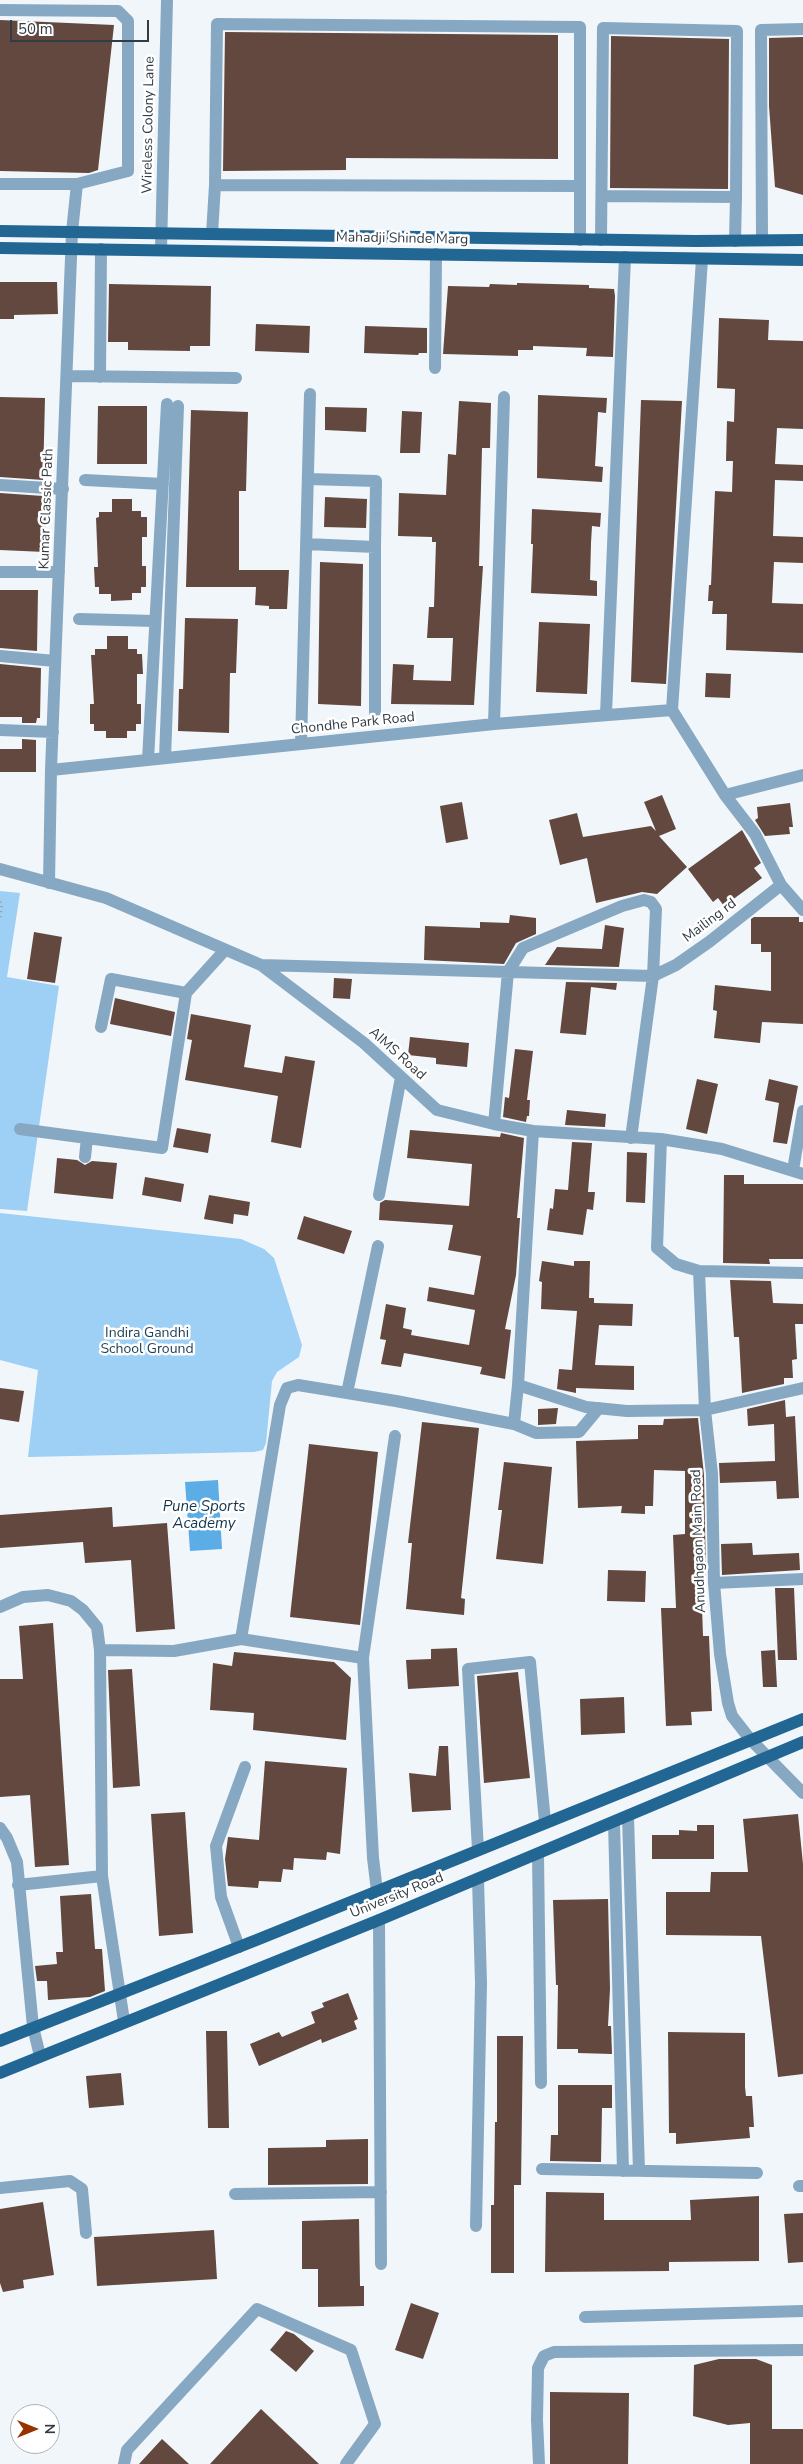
<!DOCTYPE html>
<style>
body{margin:0}
#map{position:relative;width:803px;height:2464px;overflow:hidden;background:#f1f6fb;font-family:"Nunito Sans",sans-serif}
canvas{display:block}
.north{position:absolute;left:10px;top:2404px;width:50px;height:50px;box-sizing:border-box;background:#fff;border:1px solid #adb1b4;border-radius:50%;rotate:90deg;font-size:14px;font-weight:700;line-height:20px;text-align:center;color:#323c44}
.north::after{content:'';display:block;margin:auto;width:18px;height:22px;background:#973300;clip-path:polygon(50% 0,100% 100%,50% 72%,0 100%)}
.scale{position:absolute;left:10px;top:20px;width:139px;height:22px;box-sizing:border-box;border:2px solid #323c44;border-top:0;padding-left:6px;font-size:15px;line-height:18px;white-space:nowrap;color:#323c44;-webkit-text-stroke:4px #fff;paint-order:stroke}
</style>
<div id="map">
<canvas width="803" height="2464"></canvas>
<div class="north">N</div>
<div class="scale">50 m</div>
</div>
<script>
const c = document.querySelector('canvas').getContext('2d');
c.lineJoin = 'round';
function paint(path, color) { c.fillStyle = color; c.fill(path, 'evenodd'); }
const poly = rows => new Path2D(rows.map(r => 'M' + r).join(''));
function stroke(path, color, width, dash) { c.strokeStyle = color; c.lineWidth = width; c.lineCap = dash ? 'butt' : 'round'; c.setLineDash(dash || []); c.stroke(path); }
function label(font, color, halo, rows, align = 'center') {
  c.font = font + ' "Nunito Sans",sans-serif'; c.lineWidth = 5; c.setLineDash([]); c.textBaseline = 'middle'; c.strokeStyle = halo; c.fillStyle = color; for (const [text, x, y, turn = 0] of rows) {
    c.save(); c.translate(x, y); c.rotate((+turn || 0) * Math.PI / 180); c.textAlign = isNaN(turn) ? turn : align; if (halo) c.strokeText(text, 0, 0); c.fillText(text, 0, 0); c.restore();
  }
}
paint(poly([
 [0,891,20,893,7,977,59,986,27,1211,0,1209],
 [0,1213,241,1239,264,1249,274,1258,302,1345,299,1357,277,1372,272,1381,266,1443,263,1450,254,1452,28,1457,38,1370,0,1360]
]), '#9ecff5');
paint(poly([
 [218,1480,222,1549,190,1551,185,1482]
]), '#5cade6');
paint(poly([
 [0,20,114,25,98,170,89,173,0,171],
 [225,32,558,35,558,159,346,158,346,170,223,171],
 [611,36,729,39,728,189,610,188],
 [803,37,803,195,775,187,769,106,769,38],
 [0,282,57,282,58,314,14,315,14,319,0,319],
 [517,283,589,285,589,288,614,289,615,296,613,357,586,356,587,348,533,346,533,350,518,350,518,356,443,354,448,286,489,287,490,284,517,285],
 [109,284,211,286,210,346,190,346,190,351,128,350,128,342,108,342],
 [719,318,769,320,768,340,803,341,803,429,777,428,775,464,803,465,803,481,775,480,773,536,803,537,803,563,774,562,772,603,803,604,803,653,726,650,727,614,712,614,713,601,708,601,709,585,711,585,715,491,732,492,733,461,726,461,727,421,734,422,735,389,717,388],
 [256,324,310,326,309,353,255,351],
 [365,326,427,328,427,353,419,353,418,355,364,353],
 [538,395,607,398,606,413,598,412,596,449,595,466,603,467,602,482,537,478],
 [0,397,45,398,43,480,0,477],
 [641,400,682,401,666,684,631,682],
 [459,401,491,403,490,448,482,448,479,566,483,566,474,705,391,704,393,664,414,665,413,680,451,681,453,638,427,638,429,607,434,607,436,542,432,542,432,537,398,536,399,493,446,495,448,454,456,455],
 [98,406,147,406,147,464,97,464],
 [325,407,367,408,366,432,325,430],
 [191,410,248,412,246,491,239,491,239,570,289,570,287,609,269,609,269,606,255,605,256,587,186,587],
 [402,411,422,412,420,453,400,453],
 [0,493,43,496,43,506,46,506,45,552,0,550],
 [325,497,367,499,366,528,324,527],
 [112,499,132,499,132,511,141,511,141,517,147,517,147,537,142,537,142,566,146,566,146,587,141,587,141,593,132,593,132,600,111,601,111,594,99,594,99,587,95,587,94,567,98,567,96,518,99,517,99,512,112,512],
 [532,509,601,513,600,527,592,526,591,543,590,580,597,581,597,596,531,593,533,544,531,544],
 [320,562,363,564,361,706,318,704],
 [0,590,38,590,37,651,0,648],
 [185,618,238,619,236,673,230,673,229,733,178,731,179,689,183,689],
 [539,622,590,624,587,694,536,692],
 [107,636,128,636,128,649,137,649,137,654,142,654,143,674,137,674,137,704,141,704,141,724,136,724,136,731,127,731,127,738,106,738,106,731,94,731,94,724,90,724,90,704,94,704,91,655,95,655,95,649,107,649],
 [0,664,41,668,40,718,37,718,36,723,22,723,22,717,0,717],
 [706,673,731,674,730,698,705,697],
 [22,739,36,740,36,772,0,772,0,749,22,749],
 [662,795,676,829,659,836,687,867,657,894,642,892,596,903,587,858,560,865,549,820,577,813,583,837,651,826,656,831,644,802],
 [462,802,468,839,446,843,440,806],
 [790,803,793,827,789,827,790,834,765,836,755,820,758,818,757,807],
 [742,830,761,863,754,868,762,878,724,906,718,898,713,902,688,869],
 [510,915,536,918,536,934,516,943,504,964,424,960,425,926,480,928,480,922,509,923],
 [754,917,799,917,799,922,803,922,803,1024,762,1022,760,1043,714,1038,717,1011,713,1010,715,985,771,991,771,952,761,952,761,944,751,944,751,919],
 [605,925,624,928,619,967,545,965,557,947,602,949],
 [34,932,62,937,55,983,27,979],
 [334,978,352,979,350,999,333,998],
 [566,982,617,983,616,990,591,987,586,1035,560,1033],
 [115,998,175,1012,171,1036,110,1024],
 [191,1014,251,1025,244,1067,282,1073,285,1056,315,1061,301,1148,271,1142,278,1096,185,1080,192,1040,187,1039],
 [410,1037,469,1043,467,1067,436,1064,436,1058,408,1055],
 [515,1049,533,1051,527,1100,530,1100,529,1116,527,1116,526,1122,503,1117,505,1097,509,1098],
 [697,1079,718,1084,707,1134,686,1129],
 [769,1079,798,1086,787,1144,773,1142,779,1103,765,1100],
 [567,1110,606,1114,605,1127,565,1125],
 [177,1128,211,1134,208,1153,173,1147],
 [410,1130,500,1137,501,1133,524,1138,517,1218,520,1218,516,1275,505,1329,511,1330,505,1379,480,1374,482,1367,404,1353,401,1367,381,1364,386,1340,380,1339,386,1304,406,1308,403,1328,412,1330,411,1335,469,1345,475,1310,427,1301,429,1287,474,1295,481,1256,448,1250,453,1225,379,1220,380,1203,385,1200,469,1206,472,1164,407,1158],
 [572,1142,592,1143,588,1192,595,1192,593,1210,587,1209,583,1235,547,1230,550,1208,553,1209,555,1189,568,1190],
 [627,1152,647,1153,645,1203,626,1202],
 [57,1158,77,1160,85,1165,92,1161,117,1163,113,1199,54,1193],
 [724,1175,744,1175,744,1184,803,1184,803,1259,769,1259,770,1264,723,1263],
 [145,1177,184,1184,181,1202,142,1195],
 [209,1195,250,1202,248,1216,234,1214,233,1224,204,1219],
 [304,1216,352,1231,344,1254,297,1239],
 [542,1261,574,1266,574,1261,590,1261,589,1298,594,1298,594,1303,633,1304,632,1326,599,1325,595,1365,634,1366,634,1390,576,1388,576,1393,557,1389,559,1369,572,1370,577,1311,541,1309,542,1282,539,1281],
 [730,1280,771,1281,773,1303,803,1304,803,1324,795,1324,797,1359,792,1360,793,1378,784,1378,784,1384,742,1393,739,1337,734,1337],
 [0,1388,24,1391,19,1422,0,1419],
 [785,1400,786,1417,795,1416,799,1498,777,1499,776,1481,720,1483,719,1463,775,1461,774,1424,748,1426,747,1409],
 [558,1408,556,1424,538,1425,538,1409],
 [698,1418,704,1475,706,1578,701,1578,703,1636,709,1636,712,1711,691,1712,692,1725,666,1726,661,1608,676,1608,673,1535,685,1534,685,1471,654,1470,653,1506,645,1506,645,1514,621,1513,622,1506,578,1508,576,1441,638,1439,638,1425,663,1425,664,1419],
 [422,1422,479,1428,461,1598,465,1599,464,1615,406,1609,412,1543,408,1543],
 [309,1444,378,1452,360,1625,290,1617],
 [504,1462,552,1467,543,1564,496,1559,502,1510,498,1510],
 [112,1507,113,1527,167,1523,175,1629,136,1632,131,1560,85,1563,83,1542,0,1548,0,1515],
 [752,1543,753,1555,799,1553,800,1570,722,1575,721,1544],
 [608,1570,646,1571,645,1602,607,1601],
 [775,1588,794,1588,797,1660,778,1660],
 [53,1623,69,1865,35,1867,30,1795,0,1797,0,1679,23,1679,19,1626],
 [457,1648,459,1686,408,1689,406,1660,431,1659,431,1649],
 [775,1650,777,1687,763,1687,761,1651],
 [234,1652,334,1662,351,1678,346,1740,253,1730,254,1713,210,1710,213,1663,232,1666],
 [132,1669,140,1786,113,1788,108,1670],
 [518,1672,530,1778,484,1783,477,1676],
 [624,1697,625,1733,581,1735,580,1699],
 [439,1746,448,1746,451,1810,412,1812,409,1773,436,1776],
 [265,1761,347,1768,340,1854,327,1852,326,1860,294,1858,293,1870,283,1869,281,1882,259,1881,258,1888,228,1886,225,1859,228,1837,259,1840],
 [185,1812,193,1933,159,1936,151,1814],
 [798,1814,803,1864,803,2074,778,2077,761,1936,666,1935,666,1892,710,1892,711,1872,748,1872,743,1819],
 [697,1825,714,1825,714,1859,652,1859,652,1835,679,1835,679,1830,697,1831],
 [91,1894,95,1949,102,1949,105,1991,90,1997,48,2000,47,1981,37,1981,35,1966,57,1964,56,1952,63,1952,60,1896],
 [608,1899,610,1989,608,2026,611,2026,612,2054,578,2053,578,2049,557,2049,558,1985,556,1985,553,1900],
 [348,1993,358,2019,354,2021,357,2029,322,2043,321,2039,259,2066,250,2044,279,2032,282,2037,315,2023,311,2012,324,2007,322,2003],
 [206,2031,227,2031,229,2128,208,2128],
 [668,2032,745,2033,745,2087,746,2096,752,2096,754,2127,749,2127,750,2138,676,2144,676,2133,669,2133],
 [497,2036,523,2036,521,2185,514,2185,514,2273,491,2273,491,2205,494,2205,495,2122,497,2122],
 [121,2073,124,2105,89,2108,86,2076],
 [558,2085,612,2085,612,2108,602,2108,601,2162,550,2161,551,2135,558,2135],
 [368,2139,368,2184,268,2185,268,2148,326,2147,326,2140],
 [546,2192,604,2193,604,2220,691,2220,690,2200,759,2196,759,2261,669,2262,669,2271,545,2272],
 [43,2202,54,2275,23,2280,24,2288,3,2292,0,2283,0,2209],
 [803,2213,803,2262,788,2263,784,2214],
 [359,2219,360,2286,364,2286,364,2306,318,2307,318,2269,302,2269,302,2221],
 [214,2230,217,2279,97,2286,94,2237],
 [411,2303,439,2313,423,2359,395,2350],
 [286,2331,294,2334,314,2351,296,2372,270,2350],
 [719,2359,756,2359,772,2365,772,2429,803,2429,803,2464,750,2464,750,2423,728,2425,693,2416,694,2365],
 [550,2392,629,2393,628,2464,550,2464],
 [261,2409,319,2464,210,2464],
 [162,2439,189,2464,139,2464]
]), '#62483e');
stroke(poly([
 [0,902,2,904,0,918]
]), '#979fa5', 3, [1, 4]);
stroke(poly([
 [0,10,118,11,128,21,128,171,77,184,0,184],
 [215,185,217,24,580,27,580,240],
 [602,196,736,197,735,241],
 [212,234,215,185,580,186],
 [601,240,603,28,737,31,736,197],
 [762,240,761,30,803,29],
 [161,250,167,0],
 [435,368,436,254],
 [67,376,236,378],
 [100,377,101,249],
 [308,479,376,481,375,547],
 [85,480,163,484],
 [0,485,63,489],
 [306,544,375,547,375,712],
 [0,572,59,572],
 [79,619,155,621],
 [0,656,55,661],
 [672,710,702,259],
 [606,714,625,257],
 [494,724,504,397],
 [0,730,53,732],
 [301,744,310,394],
 [165,758,178,406],
 [148,760,167,404],
 [51,770,494,724,672,710,725,795,755,834,781,885,803,910],
 [725,795,803,775],
 [0,869,106,898,261,965,364,1043,437,1110,494,1124,533,1131,661,1139,722,1149,803,1174],
 [49,883,51,770,72,232,77,184],
 [261,965,653,976,676,965,709,942,781,885],
 [101,1027,111,979,186,993],
 [494,1124,508,972,523,948,622,906,644,900,651,902,656,909,653,976,631,1138],
 [20,1129,87,1138],
 [533,1131,518,1385,586,1407,627,1411,705,1410,803,1388],
 [661,1139,657,1248,676,1264,699,1271,803,1273],
 [85,1157,87,1138,162,1148,186,993,225,950],
 [793,1170,803,1111],
 [379,1195,401,1077],
 [699,1271,705,1410,712,1474,714,1583,720,1654,728,1703,732,1716,750,1739,803,1793],
 [347,1393,378,1246],
 [514,1424,536,1433,579,1432,599,1408],
 [714,1583,803,1579],
 [0,1607,23,1597,48,1595,71,1601,83,1610,97,1627,100,1650,102,1876],
 [100,1650,174,1651,241,1639],
 [363,1658,241,1639,280,1405,287,1388,298,1385,396,1401,514,1424,518,1385],
 [628,1817,639,2171],
 [614,1822,623,2171],
 [0,1828,7,1838,17,1862,33,2027,40,2056],
 [478,1850,468,1669,530,1662,545,1822],
 [538,1854,541,2083],
 [18,1885,102,1876,124,2021],
 [377,1891,373,1858,363,1658,395,1436],
 [379,1920,381,2264],
 [239,1947,221,1897,216,1846,245,1767],
 [542,2169,757,2173],
 [799,2186,803,2186],
 [0,2188,70,2181,82,2189,86,2233],
 [235,2194,381,2192],
 [476,2226,481,1983,478,1879],
 [585,2317,803,2311],
 [124,2464,127,2450,257,2309,351,2350,375,2424,346,2464],
 [539,2464,537,2420,538,2368,544,2356,554,2352,803,2350]
]), '#87a8c2', 12);
stroke(poly([
 [0,231,696,241,803,240],
 [0,248,803,260],
 [0,2041,259,1939,803,1719],
 [0,2073,379,1920,803,1742]
]), '#226693', 12);
label('14px', '#323c44', '#fff', [
 ["Wireless Colony Lane",149,125,-89],
 ["Mahadji Shinde Marg",402,239,1],
 ["Kumar Classic Path",47,509,-88],
 ["Chondhe Park Road",353,724,-6],
 ["Mailing rd",710,921,-37],
 ["AIMS Road",397,1054,42],
 ["Anudhgaon Main Road",699,1541,-92],
 ["University Road",397,1896,-22]
]);
label('14px', '#1b3d55', '#fff', [
 ["Indira Gandhi",147,1334],
 ["School Ground",147,1350]
]);
label('italic 15px', '#11344b', '#fff', [
 ["Pune Sports",204,1507],
 ["Academy",204,1524]
]);
</script>
